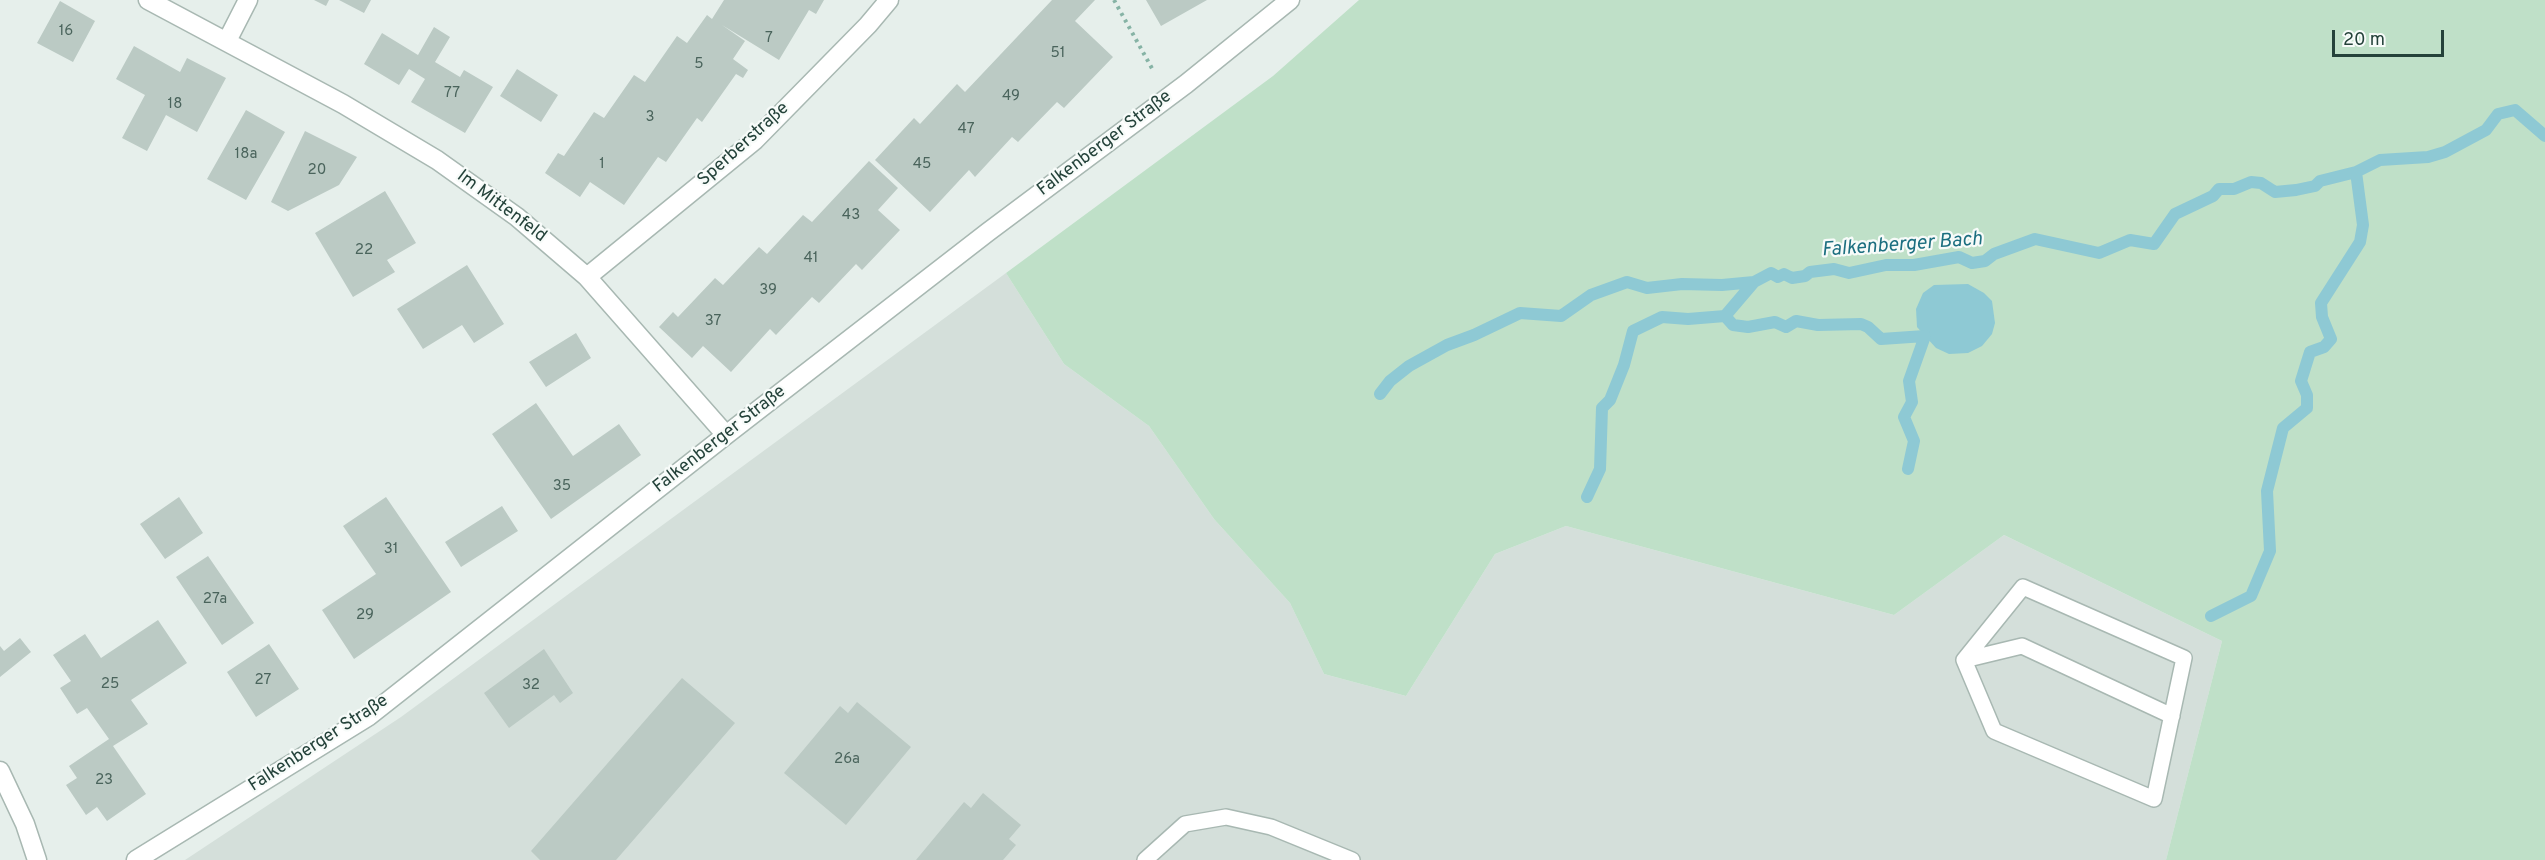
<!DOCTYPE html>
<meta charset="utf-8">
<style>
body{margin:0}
#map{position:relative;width:2545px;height:860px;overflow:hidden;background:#e6efeb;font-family:Overpass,sans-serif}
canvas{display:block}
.scale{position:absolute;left:2332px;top:30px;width:112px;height:27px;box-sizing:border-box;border:3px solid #24423a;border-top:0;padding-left:8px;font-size:18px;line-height:21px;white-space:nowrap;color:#24423a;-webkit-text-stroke:4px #f7fbf9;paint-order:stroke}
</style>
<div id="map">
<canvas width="2545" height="860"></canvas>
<div class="scale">20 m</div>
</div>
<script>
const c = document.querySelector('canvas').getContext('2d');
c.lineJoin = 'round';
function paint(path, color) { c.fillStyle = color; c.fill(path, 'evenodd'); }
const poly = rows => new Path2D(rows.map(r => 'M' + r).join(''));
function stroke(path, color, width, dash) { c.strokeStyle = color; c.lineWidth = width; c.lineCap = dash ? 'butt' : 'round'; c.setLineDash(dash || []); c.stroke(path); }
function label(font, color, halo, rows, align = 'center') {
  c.font = font + ' Overpass,sans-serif'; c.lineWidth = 4.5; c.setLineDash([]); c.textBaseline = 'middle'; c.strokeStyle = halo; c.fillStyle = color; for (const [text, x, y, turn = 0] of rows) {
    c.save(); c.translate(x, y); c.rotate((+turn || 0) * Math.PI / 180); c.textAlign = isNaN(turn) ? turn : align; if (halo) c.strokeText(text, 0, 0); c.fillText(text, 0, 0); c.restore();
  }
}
paint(poly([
 [1006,273,1064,364,1149,426,1214,519,1290,603,1324,674,1406,696,1495,554,1566,526,1894,615,2004,535,2222,641,2166,860,185,860,401,717]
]), '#d4dfda');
paint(poly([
 [1359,0,2545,0,2545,860,2166,860,2222,641,2004,535,1894,615,1566,526,1495,554,1406,696,1324,674,1290,603,1214,519,1149,426,1064,364,1006,273,1273,76]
]), '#bfe0c8');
paint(poly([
 [1968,284,1984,293,1992,301,1995,323,1992,334,1982,346,1968,353,1949,354,1936,348,1917,327,1916,309,1923,293,1934,285]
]), '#8ec9d4');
stroke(poly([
 [1725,316,1733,325,1748,327,1775,322,1786,327,1796,321,1818,325,1861,324,1868,327,1881,339,1925,336,1909,381,1912,402,1904,417,1914,441,1908,469],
 [1380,394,1390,381,1409,366,1447,345,1474,335,1520,313,1561,316,1591,295,1627,282,1647,288,1682,284,1722,285,1754,282,1771,273,1778,277,1784,274,1792,278,1805,276,1810,272,1834,269,1849,273,1886,265,1914,265,1959,257,1972,263,1985,261,1994,254,2035,239,2099,253,2130,240,2154,244,2175,214,2213,196,2219,189,2234,189,2251,182,2261,183,2275,192,2296,190,2315,186,2320,181,2356,172,2380,160,2428,157,2445,152,2486,130,2498,114,2515,110,2545,136],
 [1587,497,1600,469,1602,408,1610,400,1624,365,1633,331,1662,317,1688,319,1725,316,1754,282],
 [2211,616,2251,596,2270,551,2267,491,2283,428,2307,408,2307,395,2301,381,2310,352,2324,347,2331,339,2322,317,2321,303,2360,242,2363,225,2356,172]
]), '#8ec9d4', 12);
paint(poly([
 [314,0,329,0,326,6],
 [339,0,371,0,364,13],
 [724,0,824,0,816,14,809,10,779,60,722,25,745,41,733,59,748,70,743,78,736,74,702,122,697,118,666,162,658,157,624,205,590,182,580,197,545,173,558,153,564,156,594,112,604,118,634,75,645,82,677,36,687,43,707,15,712,19],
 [1052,0,1095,0,1075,21,1113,57,1064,108,1057,102,1018,142,1012,137,975,177,969,170,930,212,875,160,914,118,920,124,957,84,965,92],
 [1146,0,1207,0,1161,26],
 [60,1,95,21,73,62,37,43],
 [434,27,450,37,435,62,460,77,464,70,493,87,465,133,411,102,425,79,409,69,399,85,364,64,382,33,418,55],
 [134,46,180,72,187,58,226,78,197,132,166,115,147,151,122,138,145,95,116,79],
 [517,69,558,95,541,122,500,96],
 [246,110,285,132,246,200,207,179],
 [305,131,357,157,339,185,288,211,271,202],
 [869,161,898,188,878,210,900,230,862,270,856,264,819,303,812,297,776,335,770,329,731,372,703,346,692,358,659,327,673,312,678,317,715,278,723,285,759,247,767,254,803,215,812,222],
 [385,191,416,243,387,260,395,272,353,297,315,233],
 [467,265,504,324,474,343,462,325,423,349,397,309],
 [576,333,591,358,546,387,529,362],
 [536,403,573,456,619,424,641,455,551,519,492,434],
 [179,497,203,533,165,559,140,524],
 [386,497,451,592,354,659,322,610,376,574,343,526],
 [502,506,518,531,461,567,445,542],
 [208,556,254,623,222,645,176,577],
 [158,620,187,663,131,700,148,724,113,746,146,794,107,821,97,807,86,815,66,785,77,778,69,766,109,739,87,708,77,714,60,688,71,681,53,655,85,634,101,658],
 [20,638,31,652,0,677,0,646,4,651],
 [269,644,299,689,256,717,227,672],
 [544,649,573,693,560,703,554,695,509,728,484,693],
 [682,678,735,723,616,860,540,860,531,851],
 [857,702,911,747,846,825,784,773,840,706,848,713],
 [983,793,1021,825,1009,839,1016,845,1003,860,916,860,964,802,971,808]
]), '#bbcac4');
const lane = poly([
 [2023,587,2184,658,2154,799,1994,731,1964,660,2023,587],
 [1964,660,2022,646,2172,716],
 [1145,860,1185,824,1226,817,1271,827,1352,860]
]);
const street = poly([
 [148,0,343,104,437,160,517,217,587,277,726,435],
 [227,41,248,0],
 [587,277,755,140,868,25,889,0],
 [0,771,25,824,37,860],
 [136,860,369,716,726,435,988,232,1186,84,1290,0]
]);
stroke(lane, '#a8b8b2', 18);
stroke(street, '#a8b8b2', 21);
stroke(poly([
 [1114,0,1154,72]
]), '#86b3a5', 4, [3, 4.5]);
stroke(lane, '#fff', 15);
stroke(street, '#fff', 18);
label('15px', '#4a645c', null, [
 ["16",66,32],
 ["7",769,39],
 ["51",1058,54],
 ["5",699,65],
 ["77",452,94],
 ["49",1011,97],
 ["18",175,105],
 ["3",650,118],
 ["47",966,130],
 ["18a",246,155],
 ["1",602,165],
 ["45",922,165],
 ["20",317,171],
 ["43",851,216],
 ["22",364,251],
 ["41",811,259],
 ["39",768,291],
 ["37",713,322],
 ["35",562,487],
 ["31",391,550],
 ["27a",215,600],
 ["29",365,616],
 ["27",263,681],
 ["25",110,685],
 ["32",531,686],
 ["26a",847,760],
 ["23",104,781]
]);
label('18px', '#24423a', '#f7fbf9', [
 ["Falkenberger Straße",1105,144,-37],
 ["Sperberstraße",744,145,-42],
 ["Im Mittenfeld",501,207,37],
 ["Falkenberger Straße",720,440,-38],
 ["Falkenberger Straße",319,744,-33]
]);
label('italic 20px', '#1c6f80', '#f7fbf9', [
 ["Falkenberger Bach",1902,246,-4]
]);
</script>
